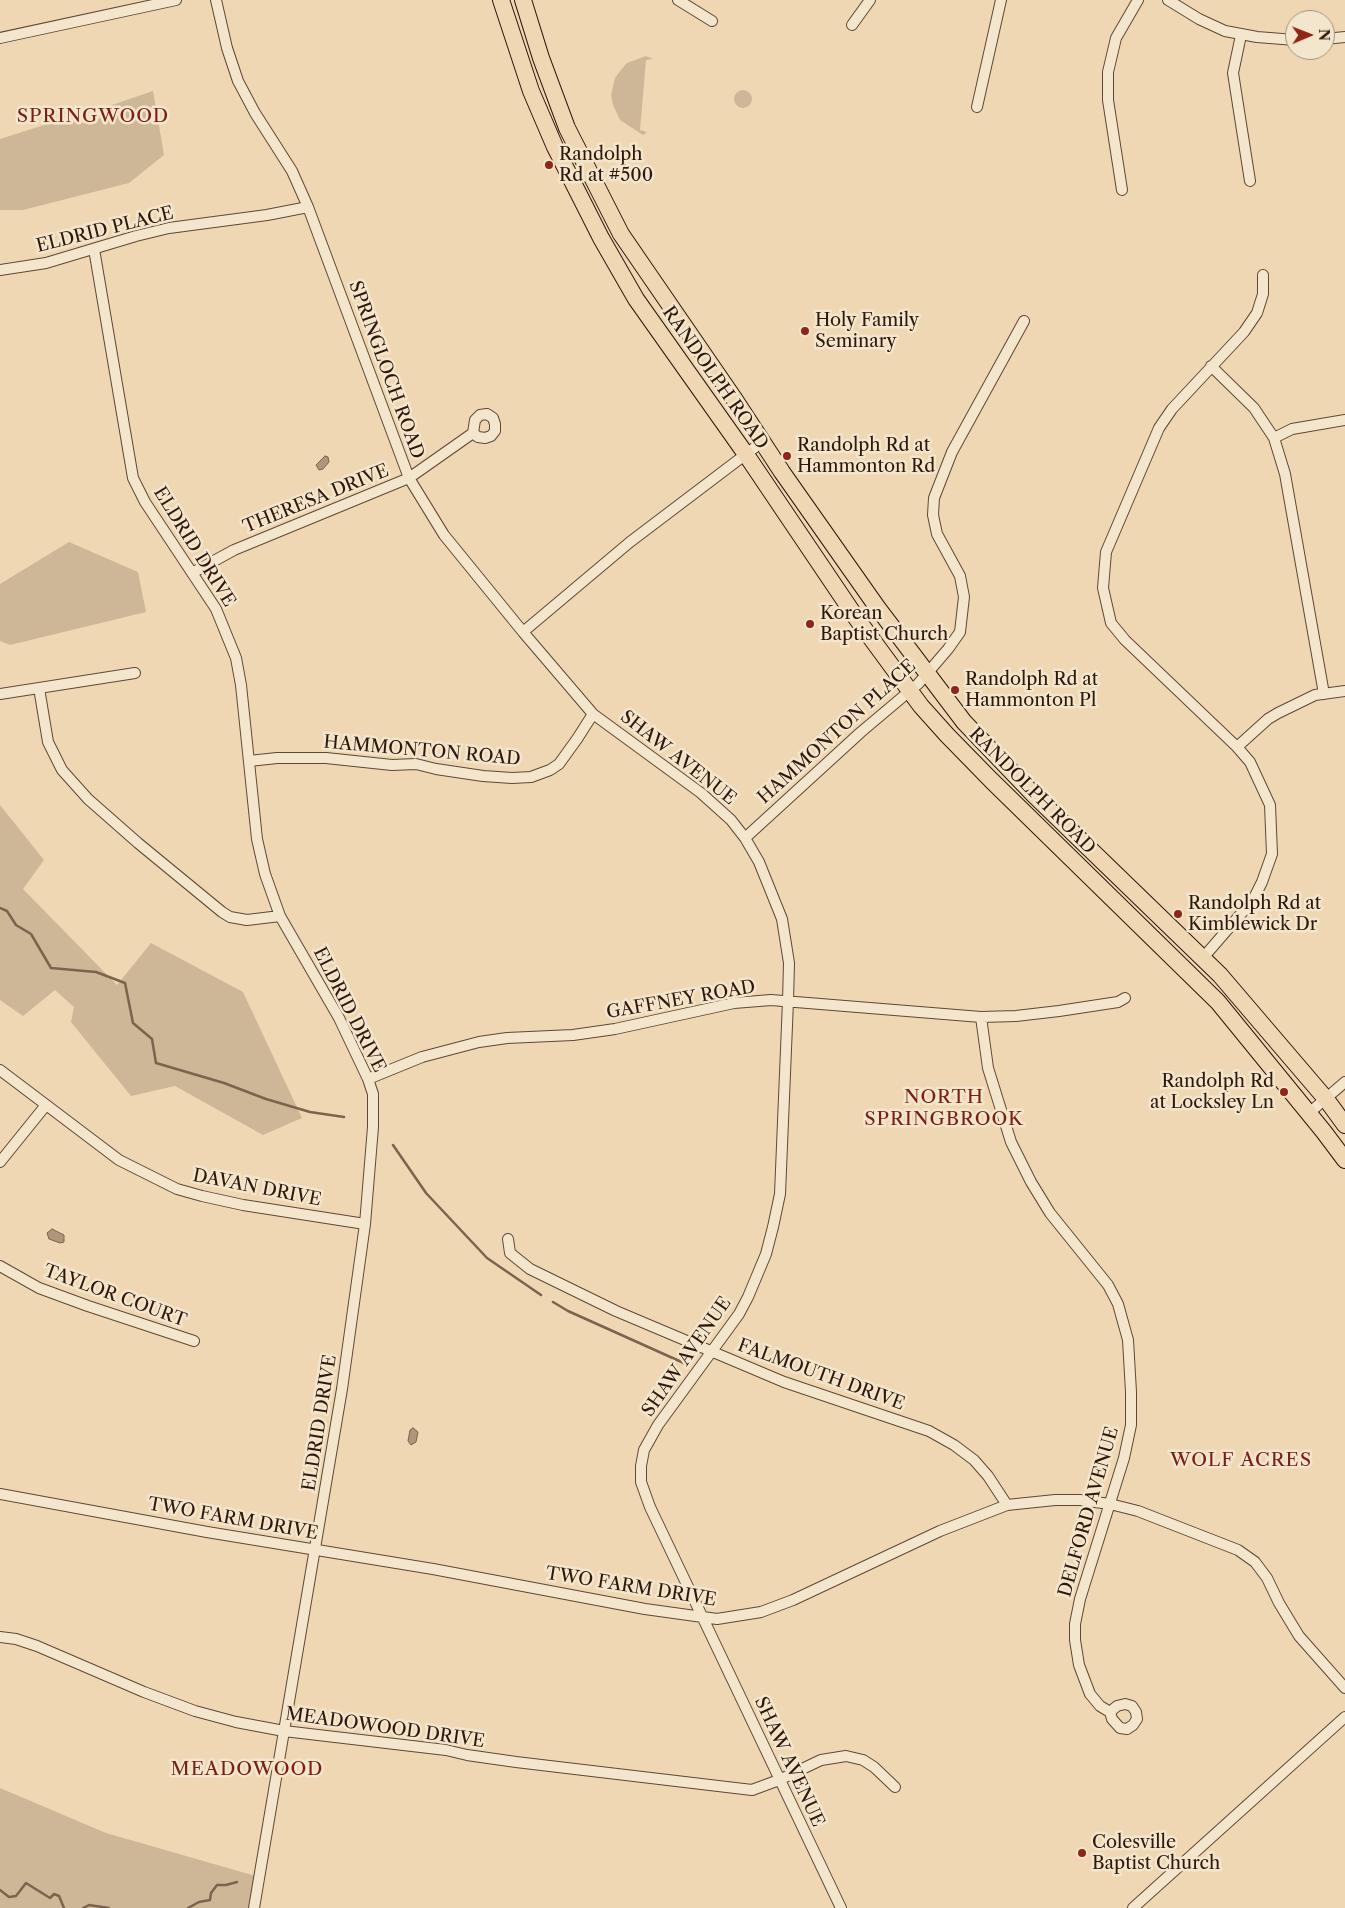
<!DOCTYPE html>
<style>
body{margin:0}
#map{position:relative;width:1345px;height:1908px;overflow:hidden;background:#eed7b2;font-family:"Libre Caslon Text",serif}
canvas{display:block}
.north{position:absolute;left:1285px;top:10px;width:50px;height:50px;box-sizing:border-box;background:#f4e5cd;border:1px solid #a5937f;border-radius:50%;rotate:89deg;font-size:14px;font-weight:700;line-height:20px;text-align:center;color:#2f180b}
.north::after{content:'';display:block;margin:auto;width:18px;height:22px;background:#8f2418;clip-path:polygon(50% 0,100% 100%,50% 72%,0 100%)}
</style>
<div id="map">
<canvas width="1345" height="1908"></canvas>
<div class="north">N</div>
</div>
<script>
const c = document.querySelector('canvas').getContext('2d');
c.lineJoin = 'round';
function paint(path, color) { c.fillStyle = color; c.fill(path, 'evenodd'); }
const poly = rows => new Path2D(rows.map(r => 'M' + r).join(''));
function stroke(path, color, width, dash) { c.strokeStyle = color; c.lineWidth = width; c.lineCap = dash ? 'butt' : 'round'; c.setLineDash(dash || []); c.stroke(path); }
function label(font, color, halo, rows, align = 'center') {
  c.font = font + ' "Libre Caslon Text",serif'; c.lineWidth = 5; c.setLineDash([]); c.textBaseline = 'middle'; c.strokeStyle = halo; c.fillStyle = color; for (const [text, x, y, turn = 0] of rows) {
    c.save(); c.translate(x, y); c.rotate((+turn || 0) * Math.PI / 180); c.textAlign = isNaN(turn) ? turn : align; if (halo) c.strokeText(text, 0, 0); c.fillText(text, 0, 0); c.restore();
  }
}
paint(poly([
 [646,56,653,59,646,60,640,130,647,132,643,135,620,120,613,105,611,95,615,78,620,71,627,63],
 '734 99a9 9 0 1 1 18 0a9 9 0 1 1-18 0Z',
 [153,91,164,155,129,183,23,210,0,210,0,139,57,121,95,124,109,106],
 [69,542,138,572,146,612,10,645,0,641,0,584],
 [0,805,44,860,23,889,117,985,151,943,243,992,302,1118,263,1135,175,1086,131,1096,71,1022,74,1007,55,990,23,1016,0,1000],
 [0,1788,106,1833,259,1877,254,1908,0,1908]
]), '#ceb796');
const water = poly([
 [325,456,328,457,329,462,323,469,319,470,316,465,325,456],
 [52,1229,64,1235,64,1242,60,1243,49,1239,47,1233,52,1229],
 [413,1428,418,1432,416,1442,411,1445,408,1441,410,1430,413,1428]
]);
paint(water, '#ad9679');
stroke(water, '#7b644d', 1);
stroke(poly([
 [0,908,7,911,16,925,31,934,51,968,96,972,125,983,133,1023,152,1039,156,1063,224,1083,266,1099,310,1112,344,1117],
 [393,1145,426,1193,487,1258,541,1295],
 [553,1302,568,1311,686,1364],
 [0,1890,9,1897,16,1896,26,1883,50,1898,54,1894,59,1896,64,1908],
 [83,1908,89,1905,109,1908],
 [188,1908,199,1902,210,1900,211,1893,217,1885,226,1885,237,1882]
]), '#7b644d', 2.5);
const street = poly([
 [216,0,227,48,238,81,255,113,292,171,308,207,409,478,444,535,523,632,593,714,701,793,731,820,745,838,759,862,782,919,789,963,788,1001,780,1194,773,1227,766,1254,748,1297,739,1314,658,1425,644,1450,641,1466,641,1482,650,1507,841,1908],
 [678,0,712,21],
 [1168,0,1199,19,1225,31,1257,37,1295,40],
 [852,25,870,0],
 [1241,35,1233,73,1250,181],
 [0,38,176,0],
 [1325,39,1345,37],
 [977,107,1001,0],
 [1122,190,1108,100,1108,72,1116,38,1138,0],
 [94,249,133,478,145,502,216,609,236,658,241,685,257,839,265,874,280,916,339,1018,368,1079,373,1094,373,1127,365,1224,342,1389,254,1908],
 [0,270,46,263,136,236,169,228,267,215,308,207],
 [1211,366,1254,408,1274,438,1285,474,1324,694],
 [1274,438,1292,429,1345,420],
 [192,573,234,550,409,478,473,433,478,437,485,438,491,436,495,431,495,424,493,418,487,414,480,415,475,420,473,433],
 [523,632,630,542,762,442],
 [39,688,48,742,62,770,88,799,138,843,222,912,230,917,247,920,280,916],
 [0,694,135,673],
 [1237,747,1268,719,1278,713,1315,695,1345,691],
 [249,761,277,758,326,758,392,765,416,764,436,769,483,776,512,778,531,777,550,770,559,764,577,739,593,714],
 [745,838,861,732,918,684,948,649,960,632,964,597,960,576,937,534,933,515,934,498,952,452,1024,321],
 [1202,959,1253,900,1262,882,1272,854,1270,805,1250,762,1237,747,1125,640,1111,623,1103,588,1106,552,1159,428,1172,409,1244,332,1257,313,1263,294,1263,275],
 [981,1017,988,1068,1011,1142,1031,1182,1050,1213,1108,1285,1118,1304,1128,1340,1131,1392,1131,1425,1124,1458,1080,1599,1075,1624,1075,1640,1079,1665,1090,1694,1100,1706,1110,1712,1112,1719,1120,1728,1127,1729,1133,1725,1137,1719,1136,1712,1132,1706,1125,1704,1117,1706,1110,1712],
 [0,1070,119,1160,177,1189,202,1196,243,1205,365,1224],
 [368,1079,422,1057,479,1042,507,1038,573,1035,615,1029,734,1003,771,1000,981,1017,1016,1016,1059,1011,1118,1002,1125,998],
 [1309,1113,1345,1082],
 [0,1162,46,1105],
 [508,1239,510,1253,530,1269,616,1311,784,1382,929,1431,954,1445,974,1460,988,1476,1007,1505],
 [0,1266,39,1288,88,1306,194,1341],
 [0,1494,207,1532,433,1569,645,1609,717,1619,761,1612,793,1600,940,1531,1007,1505,1055,1500,1080,1500,1110,1504,1138,1511,1238,1550,1255,1562,1267,1578,1279,1603,1299,1636,1345,1688],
 [0,1637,16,1639,37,1646,144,1692,195,1711,236,1722,284,1731,446,1750,467,1755,516,1762,752,1790,779,1780,821,1760,846,1756,863,1760,874,1767,895,1787],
 [1133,1908,1345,1717]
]);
const primary = poly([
 [501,0,531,91,555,147,601,238,636,299,745,453,857,619,921,706,947,735,991,780,1218,1002,1324,1132,1345,1160],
 [523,0,541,58,567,128,621,234,733,397,782,472,877,607,964,722,1034,795,1220,975,1326,1099,1345,1125]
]);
stroke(street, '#5f4835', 12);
stroke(primary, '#2f180b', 18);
stroke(street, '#f4e5cd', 10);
stroke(primary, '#eed7b2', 16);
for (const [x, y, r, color] of [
 [549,165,5,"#8f2418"],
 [805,331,5,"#8f2418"],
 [787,456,5,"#8f2418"],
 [810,624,5,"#8f2418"],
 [955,690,5,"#8f2418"],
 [1178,914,5,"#8f2418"],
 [1284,1092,5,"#8f2418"],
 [1082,1853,5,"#8f2418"]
]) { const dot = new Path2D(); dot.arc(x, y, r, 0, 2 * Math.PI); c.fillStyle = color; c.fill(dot); stroke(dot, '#f4e5cd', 2); }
label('18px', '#2f180b', '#f4e5cd', [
 ["Randolph",559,155],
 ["Rd at #500",559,176],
 ["Holy Family",815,321],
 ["Seminary",815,342],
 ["Randolph Rd at",797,446],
 ["Hammonton Rd",797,467],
 ["Korean",820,614],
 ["Baptist Church",820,635],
 ["Randolph Rd at",965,680],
 ["Hammonton Pl",965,701],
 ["Randolph Rd at",1188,904],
 ["Kimblewick Dr",1188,925],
 ["Randolph Rd",1274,1082,"right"],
 ["at Locksley Ln",1274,1103,"right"],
 ["Colesville",1092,1843],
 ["Baptist Church",1092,1864]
], 'left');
label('18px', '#2f180b', '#f4e5cd', [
 ["ELDRID PLACE",105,230,-14],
 ["SPRINGLOCH ROAD",386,370,70],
 ["RANDOLPH ROAD",715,378,55],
 ["THERESA DRIVE",316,499,-22],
 ["ELDRID DRIVE",194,547,58],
 ["HAMMONTON PLACE",837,732,-42],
 ["HAMMONTON ROAD",422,751,5],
 ["SHAW AVENUE",678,758,38],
 ["RANDOLPH ROAD",1032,791,45],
 ["GAFFNEY ROAD",681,1000,-10],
 ["ELDRID DRIVE",349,1010,63],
 ["DAVAN DRIVE",257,1188,11],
 ["TAYLOR COURT",115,1296,20],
 ["SHAW AVENUE",687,1357,-55],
 ["FALMOUTH DRIVE",821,1375,20],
 ["ELDRID DRIVE",320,1423,-81],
 ["DELFORD AVENUE",1089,1512,-74],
 ["TWO FARM DRIVE",233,1519,10],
 ["TWO FARM DRIVE",631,1587,9],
 ["MEADOWOOD DRIVE",385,1728,8],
 ["SHAW AVENUE",789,1762,65]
]);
c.letterSpacing = '1px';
label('19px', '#7a1f14', '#f4e5cd', [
 ["SPRINGWOOD",93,117],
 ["NORTH",944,1098],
 ["SPRINGBROOK",944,1120],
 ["WOLF ACRES",1241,1461],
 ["MEADOWOOD",247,1770]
]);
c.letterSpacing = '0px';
</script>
